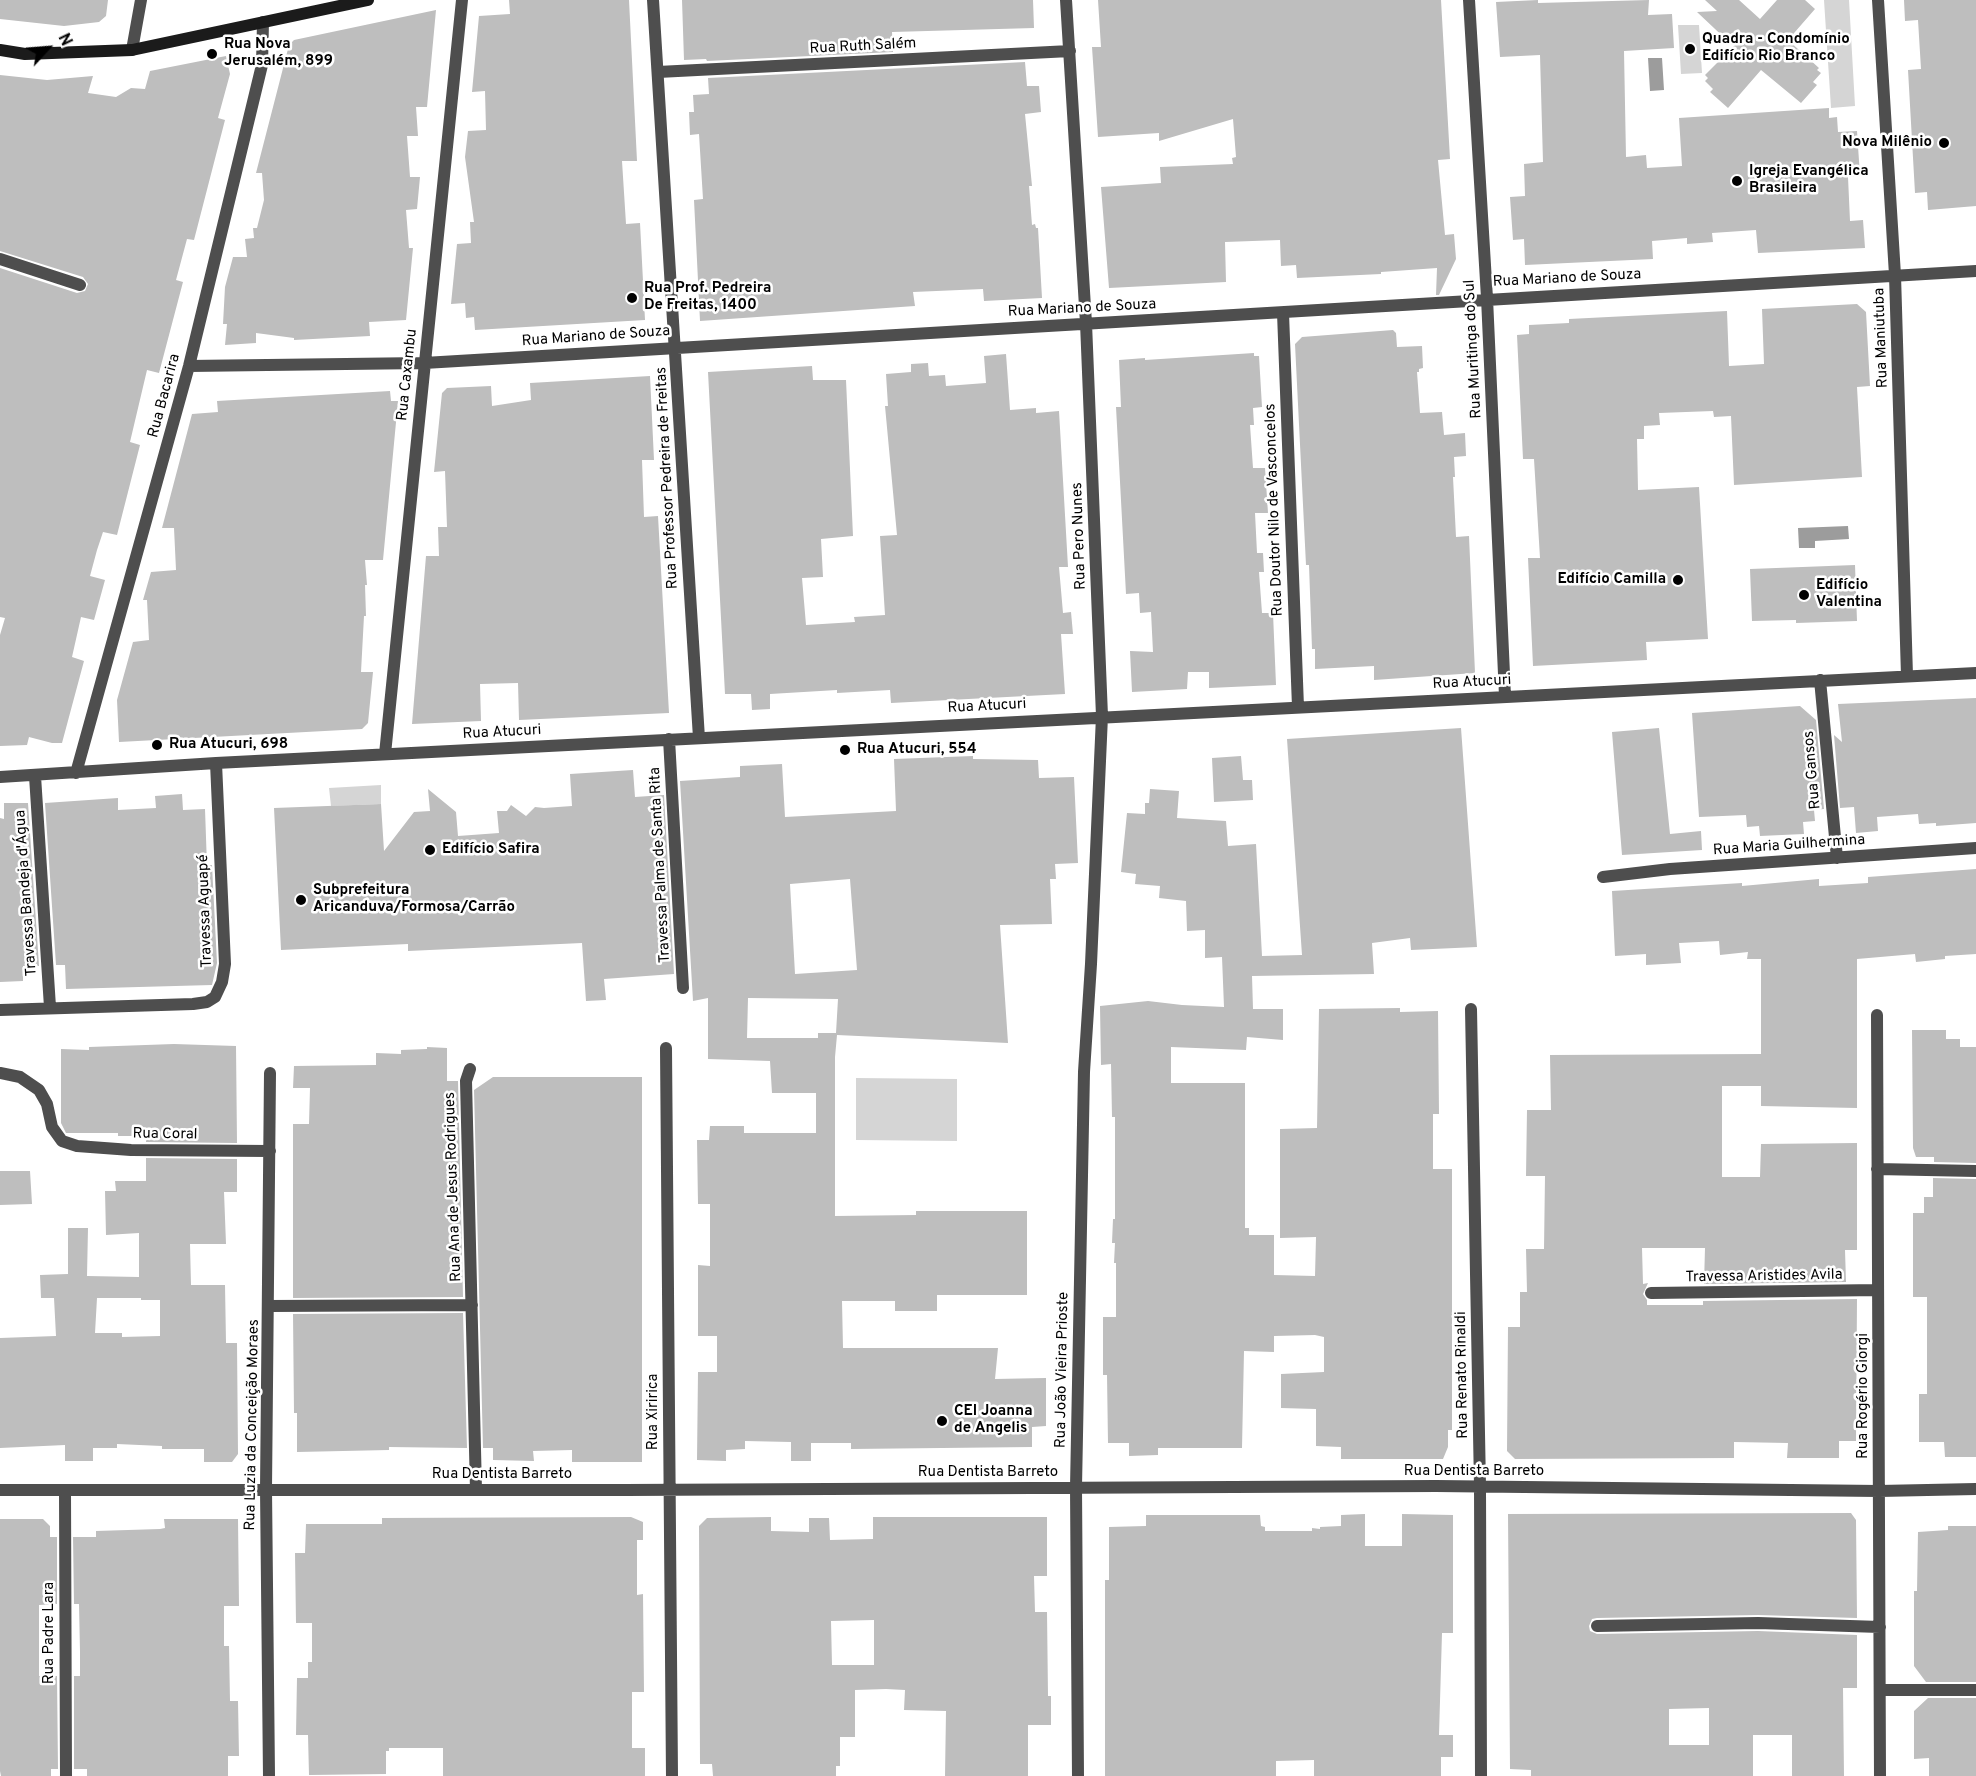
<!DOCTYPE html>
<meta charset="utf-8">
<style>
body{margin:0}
#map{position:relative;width:1976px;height:1776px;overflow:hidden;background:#fff;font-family:Overpass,sans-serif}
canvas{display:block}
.north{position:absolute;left:18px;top:18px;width:60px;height:60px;-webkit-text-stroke:4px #fff;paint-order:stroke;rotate:64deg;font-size:16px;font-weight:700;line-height:24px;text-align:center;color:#000}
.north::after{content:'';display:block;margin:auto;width:21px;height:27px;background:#000;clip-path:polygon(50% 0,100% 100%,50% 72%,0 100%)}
</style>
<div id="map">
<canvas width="1976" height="1776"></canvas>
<div class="north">N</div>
</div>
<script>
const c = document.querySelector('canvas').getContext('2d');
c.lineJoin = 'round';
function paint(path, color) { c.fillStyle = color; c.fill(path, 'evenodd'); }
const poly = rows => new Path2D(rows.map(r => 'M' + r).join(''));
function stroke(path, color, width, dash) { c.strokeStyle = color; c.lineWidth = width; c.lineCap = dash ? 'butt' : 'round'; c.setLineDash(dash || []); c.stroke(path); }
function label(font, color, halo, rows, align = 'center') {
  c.font = font + ' Overpass,sans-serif'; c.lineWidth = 5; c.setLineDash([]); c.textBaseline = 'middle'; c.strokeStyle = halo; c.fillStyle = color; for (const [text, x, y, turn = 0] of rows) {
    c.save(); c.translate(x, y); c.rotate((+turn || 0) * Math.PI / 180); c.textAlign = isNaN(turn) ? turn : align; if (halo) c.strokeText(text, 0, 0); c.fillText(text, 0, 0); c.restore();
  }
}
paint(poly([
 [1824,0,1849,0,1855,106,1831,108],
 [1678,25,1699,25,1702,73,1681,74],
 [381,785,381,804,331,806,329,788],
 [856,1078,957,1079,957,1141,856,1140]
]), '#d5d5d5');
paint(poly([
 [1648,58,1662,58,1664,90,1650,91],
 [1848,526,1849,539,1815,541,1815,548,1799,548,1798,528]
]), '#9c9c9c');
paint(poly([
 [0,0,108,0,106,16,99,22,64,26,0,19],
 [509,0,629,0,637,161,622,161,626,224,640,223,645,320,475,330,474,317,466,318,465,303,451,304,457,244,471,243,470,222,474,222,465,157,468,131,486,130,485,91,472,92,479,16,510,14],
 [682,0,1033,0,1034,28,892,32,893,52,707,61,706,59,684,60],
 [1098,0,1441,0,1450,159,1438,160,1445,235,1454,234,1456,259,1439,295,1436,295,1437,268,1381,272,1381,274,1297,278,1296,265,1281,266,1280,240,1225,242,1226,282,1109,288,1101,187,1161,183,1160,167,1233,164,1232,158,1236,157,1233,119,1159,141,1159,133,1098,137,1092,47,1101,47],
 [1538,0,1538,3,1649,0,1648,15,1672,14,1674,48,1624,51,1626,157,1646,155,1647,168,1682,166,1679,118,1829,108,1829,118,1837,117,1838,132,1857,131,1860,176,1848,177,1850,221,1863,220,1865,248,1758,253,1756,230,1712,233,1713,242,1687,244,1687,238,1652,241,1653,259,1525,265,1524,239,1513,240,1510,197,1525,196,1524,164,1543,162,1540,55,1500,57,1496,2],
 [1705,0,1739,0,1760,19,1777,0,1805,0,1815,9,1788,40,1819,68,1817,70,1821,73,1813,82,1817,85,1801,103,1761,70,1728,108,1710,92,1713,89,1705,81,1708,78,1705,75,1735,45,1732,45,1697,12,1717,11],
 [1904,0,1976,0,1976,206,1928,210,1927,192,1915,193,1908,70,1921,69,1918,20,1905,21],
 [436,10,427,107,416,107,418,136,407,136,410,177,420,177,417,209,406,210,409,248,413,248,406,320,369,322,370,336,294,340,294,338,256,333,256,343,225,345,227,324,223,324,225,287,233,257,247,257,245,239,254,238,253,228,257,228,264,200,262,173,256,173,289,45,294,40],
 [226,56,230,74,218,118,225,120,194,240,187,239,176,280,183,282,159,373,147,370,130,442,140,445,117,535,103,532,97,550,90,576,105,580,94,620,81,617,72,657,84,661,62,743,52,743,29,737,27,745,0,746,0,635,5,618,0,617,0,268,77,293,85,291,88,284,83,277,0,251,0,75,47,80,93,76,88,93,116,97,131,88,145,89,150,71],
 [1025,62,1027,86,1039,86,1041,112,1025,114,1032,186,1029,186,1032,225,1035,224,1036,228,1038,228,1042,298,984,301,983,289,913,292,915,306,700,321,694,200,703,199,699,134,690,135,689,112,694,112,693,95,709,94,708,78],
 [1857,304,1866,312,1870,386,1857,387,1862,477,1734,485,1731,416,1714,417,1713,411,1659,413,1660,425,1644,426,1644,439,1637,439,1638,490,1699,487,1708,639,1646,642,1647,660,1533,666,1528,558,1540,558,1534,459,1523,459,1517,335,1529,334,1529,325,1569,323,1569,319,1727,311,1729,366,1764,364,1762,309],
 [1393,330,1396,333,1397,347,1422,346,1423,368,1419,369,1419,372,1417,372,1420,413,1442,412,1444,435,1465,433,1466,456,1454,457,1455,477,1453,477,1456,537,1469,536,1475,673,1374,680,1374,666,1315,669,1315,649,1312,649,1309,565,1306,565,1295,344,1302,337],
 [1254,353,1254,356,1259,356,1262,407,1253,408,1254,425,1250,425,1253,468,1265,468,1268,513,1255,513,1257,553,1263,553,1264,572,1259,572,1262,613,1273,613,1276,685,1209,688,1209,672,1188,672,1187,689,1132,692,1130,651,1153,652,1151,612,1140,613,1139,593,1126,594,1116,407,1121,407,1119,360,1145,358,1145,360],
 [1006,354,1010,410,1036,408,1036,413,1059,411,1068,567,1059,567,1063,613,1071,612,1073,634,1061,634,1065,694,891,703,890,690,837,693,837,690,770,694,770,709,752,710,751,694,725,694,708,372,812,366,813,380,846,380,853,536,821,539,823,577,802,578,806,625,855,622,854,617,885,615,880,536,897,535,885,406,888,406,886,374,911,372,911,364,928,363,929,376,945,375,946,386,986,383,984,356],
 [650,376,654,460,642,460,644,517,658,516,669,713,519,720,518,683,480,684,481,721,412,724,426,556,439,556,438,527,447,527,445,471,434,472,442,393,447,388,491,386,492,406,531,400,530,383],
 [390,391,391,401,398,401,383,560,365,560,367,585,365,585,366,616,364,616,361,672,373,672,368,723,362,729,119,742,117,700,133,642,149,640,147,600,143,600,151,572,176,570,174,528,162,528,192,414,218,412,217,401],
 [1855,565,1857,621,1796,623,1796,620,1752,621,1750,569],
 [1976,698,1976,823,1936,826,1936,823,1919,824,1918,814,1877,817,1878,831,1856,833,1854,807,1840,808,1834,735,1842,742,1838,704],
 [1800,706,1816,720,1824,809,1814,810,1815,821,1803,822,1804,834,1760,836,1759,826,1747,827,1746,815,1699,817,1692,713],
 [1461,728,1477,947,1411,950,1410,938,1372,943,1374,974,1252,976,1253,1009,1283,1009,1283,1040,1247,1037,1246,1050,1171,1047,1171,1083,1245,1083,1245,1228,1249,1228,1249,1235,1274,1235,1274,1275,1315,1276,1316,1237,1280,1238,1280,1129,1317,1128,1319,1009,1400,1008,1400,1012,1438,1011,1439,1114,1433,1114,1433,1169,1452,1169,1452,1430,1448,1430,1448,1447,1443,1459,1341,1459,1341,1447,1316,1446,1316,1409,1281,1408,1281,1374,1324,1372,1324,1337,1315,1335,1274,1336,1274,1352,1244,1351,1242,1448,1158,1448,1158,1455,1129,1456,1129,1443,1108,1443,1107,1375,1103,1375,1103,1317,1116,1317,1116,1263,1114,1263,1115,1243,1112,1243,1113,1219,1115,1219,1115,1117,1112,1117,1111,1064,1101,1065,1100,1006,1148,1001,1182,1005,1224,1007,1222,957,1205,958,1205,930,1187,931,1186,901,1159,898,1160,886,1135,884,1136,874,1121,872,1127,813,1145,814,1145,803,1149,803,1150,789,1179,791,1177,818,1226,821,1228,846,1256,844,1262,956,1302,955,1287,739],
 [1659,728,1670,834,1701,831,1702,850,1622,855,1612,732],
 [973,756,973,759,1038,760,1039,778,1074,777,1078,863,1055,864,1056,879,1050,879,1052,924,1000,925,1008,1043,837,1035,835,1057,835,1216,916,1215,916,1211,1027,1211,1027,1295,937,1295,937,1311,895,1311,895,1301,842,1301,843,1348,998,1348,995,1379,1046,1378,1046,1426,1032,1427,1032,1447,851,1449,851,1443,811,1443,811,1461,791,1461,791,1442,745,1441,745,1449,726,1450,726,1461,697,1460,698,1372,717,1372,717,1336,698,1336,698,1265,710,1266,710,1204,698,1204,697,1140,709,1140,710,1126,744,1126,744,1133,816,1133,816,1093,772,1093,770,1061,708,1059,708,998,693,1001,680,781,740,777,740,766,782,764,785,817,896,811,894,759],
 [850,879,857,970,795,974,790,884],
 [748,998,838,999,836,1033,818,1033,818,1038,747,1038],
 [1241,756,1243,780,1252,780,1253,800,1214,802,1212,758],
 [633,770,635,797,664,795,674,974,604,979,606,1000,586,1001,582,943,408,951,408,944,281,950,274,808,381,804,384,851,414,812,430,811,428,789,456,812,458,836,499,833,497,811,507,811,511,805,526,816,535,807,544,808,572,806,570,774],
 [182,794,183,810,205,809,207,866,212,865,217,963,212,985,66,989,65,965,56,965,45,803,118,798,118,810,156,808,155,796],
 [4,803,28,803,39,966,23,966,23,981,0,982,0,818,4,819],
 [1976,869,1976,954,1945,956,1945,959,1916,962,1915,954,1857,959,1857,1108,1761,1106,1761,1086,1722,1086,1722,1177,1760,1177,1761,1144,1857,1143,1857,1250,1845,1250,1846,1282,1704,1284,1705,1248,1642,1248,1643,1284,1648,1283,1643,1294,1647,1300,1647,1305,1703,1305,1703,1301,1857,1299,1856,1441,1839,1441,1839,1458,1787,1458,1788,1443,1734,1442,1734,1458,1515,1459,1507,1451,1508,1327,1520,1327,1520,1292,1527,1292,1526,1249,1544,1249,1545,1176,1526,1176,1527,1110,1551,1110,1550,1055,1761,1054,1761,959,1747,959,1748,952,1720,955,1719,941,1679,943,1681,963,1646,965,1646,954,1615,956,1612,891,1742,883,1742,886,1819,879,1819,886,1868,883,1868,877],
 [1912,1030,1946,1030,1946,1039,1960,1039,1960,1047,1976,1047,1976,1163,1934,1162,1934,1157,1916,1157,1913,1148],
 [174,1044,236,1046,237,1143,146,1142,146,1136,118,1136,118,1133,66,1133,61,1123,61,1049,89,1050,89,1047],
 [427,1047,447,1048,447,1081,458,1081,463,1297,293,1298,293,1124,309,1124,310,1088,293,1088,294,1066,376,1065,376,1053,401,1054,401,1050,427,1049],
 [493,1077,642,1077,642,1462,572,1462,572,1450,533,1451,534,1461,493,1460,493,1448,483,1448,474,1090],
 [146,1158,237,1159,237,1192,224,1192,226,1244,190,1244,191,1285,225,1285,226,1343,237,1343,238,1454,232,1462,204,1462,204,1449,162,1449,162,1446,117,1444,117,1448,93,1448,93,1461,65,1461,65,1445,0,1448,0,1338,56,1336,54,1298,41,1298,40,1275,68,1274,68,1228,88,1228,87,1276,139,1277,139,1233,106,1235,105,1191,116,1191,115,1181,146,1181],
 [97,1298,141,1298,141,1300,160,1300,160,1336,122,1337,122,1333,95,1333],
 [0,1171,30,1171,32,1204,0,1205],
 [1933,1178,1976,1179,1976,1457,1945,1457,1944,1442,1919,1442,1919,1394,1927,1394,1927,1297,1913,1297,1913,1213,1924,1213,1924,1197,1933,1197],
 [463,1313,467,1448,389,1447,389,1450,297,1452,297,1413,294,1413,293,1314],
 [1851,1513,1856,1520,1857,1618,1758,1615,1597,1618,1592,1619,1589,1626,1590,1631,1597,1634,1758,1631,1857,1635,1857,1688,1843,1688,1844,1776,1792,1776,1792,1735,1753,1735,1753,1776,1531,1776,1531,1770,1510,1769,1508,1514],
 [1709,1708,1709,1745,1669,1745,1669,1709],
 [1365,1514,1365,1546,1402,1546,1402,1514,1453,1515,1453,1633,1442,1633,1439,1735,1453,1735,1453,1757,1441,1757,1441,1776,1314,1776,1314,1760,1276,1761,1276,1776,1105,1776,1105,1580,1109,1580,1109,1527,1146,1526,1146,1515,1260,1515,1261,1526,1265,1527,1265,1531,1312,1531,1312,1528,1320,1529,1320,1527,1341,1526,1341,1515],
 [631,1517,643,1522,643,1540,637,1540,637,1595,643,1594,644,1692,632,1692,632,1748,645,1748,645,1776,443,1776,443,1748,389,1748,389,1751,386,1751,386,1774,309,1775,308,1735,296,1735,297,1678,308,1678,308,1662,312,1662,312,1623,296,1623,295,1553,305,1553,306,1524,382,1524,382,1518],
 [771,1517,771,1531,809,1532,809,1518,829,1518,830,1540,873,1539,873,1517,1047,1517,1047,1576,1034,1576,1035,1612,1047,1612,1048,1696,1051,1696,1051,1725,1028,1725,1028,1776,945,1776,946,1711,904,1710,905,1690,886,1689,855,1690,855,1737,840,1737,840,1766,836,1766,836,1776,713,1776,712,1764,700,1764,699,1526,707,1518],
 [874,1620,874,1665,832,1665,831,1621],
 [0,1519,43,1519,50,1526,50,1537,57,1537,57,1604,39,1605,39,1676,57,1676,58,1769,51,1769,51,1776,1,1776,0,1771],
 [164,1519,238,1519,239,1606,224,1606,224,1646,229,1646,230,1701,238,1701,239,1756,228,1756,228,1776,87,1776,87,1769,74,1769,74,1676,80,1676,80,1652,79,1604,74,1604,73,1537,96,1537,96,1531,160,1529,165,1528],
 [1948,1526,1976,1526,1976,1682,1926,1682,1914,1666,1914,1591,1917,1591,1918,1532,1948,1530],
 [1928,1698,1976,1698,1976,1776,1929,1776,1929,1758,1914,1759,1914,1711]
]), '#bebebe');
stroke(poly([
 [653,0,699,738],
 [1066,0,1086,323,1102,716,1091,964,1084,1072,1076,1487,1078,1776],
 [1469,0,1487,298,1505,696],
 [1878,0,1895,275,1907,676],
 [132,50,141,0],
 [658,72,1070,51],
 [0,259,80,285],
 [1283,313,1298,707],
 [189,366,424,363,1976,271],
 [1820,680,1837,858],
 [669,739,683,988],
 [385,754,462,0],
 [76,773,189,366,262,65,263,22],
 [35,776,50,1007],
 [0,777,216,763,1976,673],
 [1603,877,1670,869,1976,848],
 [1471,1009,1480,1486,1481,1776],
 [0,1010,193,1004,207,1002,215,997,222,982,225,964,216,763],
 [1877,1015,1880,1776],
 [666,1048,672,1776],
 [470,1069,466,1081,476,1490],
 [0,1073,20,1077,39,1090,47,1104,52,1127,62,1141,77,1146,131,1150,270,1151],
 [1877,1169,1976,1171],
 [1651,1293,1878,1290],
 [269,1306,472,1305],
 [0,1490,626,1490,1436,1486,1879,1491,1976,1489],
 [65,1490,66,1776],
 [1597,1626,1758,1623,1880,1627],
 [1880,1690,1976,1690],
 [269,1776,266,1489,270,1073]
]), '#4e4e4e', 12);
stroke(poly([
 [0,50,25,54,132,50,368,0]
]), '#1b1b1b', 12);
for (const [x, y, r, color] of [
 [1690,49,6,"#000"],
 [212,54,6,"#000"],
 [1944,143,6,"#000"],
 [1737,181,6,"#000"],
 [632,298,6,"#000"],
 [1678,580,6,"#000"],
 [1804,595,6,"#000"],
 [157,745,6,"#000"],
 [845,750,6,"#000"],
 [430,850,6,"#000"],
 [301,900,6,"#000"],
 [942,1421,6,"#000"]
]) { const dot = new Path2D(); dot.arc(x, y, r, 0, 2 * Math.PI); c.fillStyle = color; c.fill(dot); stroke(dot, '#fff', 2); }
label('bold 15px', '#000', '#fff', [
 ["Quadra - Condomínio",1702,40],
 ["Edifício Rio Branco",1702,57],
 ["Rua Nova",224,45],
 ["Jerusalém, 899",224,62],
 ["Nova Milênio",1932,143,"right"],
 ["Igreja Evangélica",1749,172],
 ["Brasileira",1749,189],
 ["Rua Prof. Pedreira",644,289],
 ["De Freitas, 1400",644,306],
 ["Edifício Camilla",1666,580,"right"],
 ["Edifício",1816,586],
 ["Valentina",1816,603],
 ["Rua Atucuri, 698",169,745],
 ["Rua Atucuri, 554",857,750],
 ["Edifício Safira",442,850],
 ["Subprefeitura",313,891],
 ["Aricanduva/Formosa/Carrão",313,908],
 ["CEI Joanna",954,1412],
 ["de Angelis",954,1429]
], 'left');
label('15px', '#000', '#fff', [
 ["Rua Ruth Salém",863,47,-3],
 ["Rua Mariano de Souza",1567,279,-3],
 ["Rua Mariano de Souza",1082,309,-3],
 ["Rua Mariano de Souza",596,337,-4],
 ["Rua Maniutuba",1882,338,-92],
 ["Rua Muritinga do Sul",1474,349,-93],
 ["Rua Caxambu",408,375,-84],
 ["Rua Bacarira",165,396,-75],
 ["Rua Professor Pedreira de Freitas",668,478,-93],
 ["Rua Doutor Nilo de Vasconcelos",1275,510,-92],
 ["Rua Pero Nunes",1080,536,-92],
 ["Rua Atucuri",1472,683,-3],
 ["Rua Atucuri",987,707,-3],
 ["Rua Atucuri",502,733,-3],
 ["Rua Gansos",1813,770,-95],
 ["Rua Maria Guilhermina",1789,846,-4],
 ["Travessa Palma de Santa Rita",661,865,-93],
 ["Travessa Bandeja d'Água",27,893,-94],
 ["Travessa Aguapé",206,911,-92],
 ["Rua Coral",165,1135,1],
 ["Rua Ana de Jesus Rodrigues",454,1187,-92],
 ["Travessa Aristides Avila",1764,1277,-1],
 ["Rua João Vieira Prioste",1063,1370,-89],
 ["Rua Renato Rinaldi",1463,1375,-91],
 ["Rua Rogério Giorgi",1864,1396,-90],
 ["Rua Xiririca",654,1412,-90],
 ["Rua Luzia da Conceição Moraes",253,1425,-89],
 ["Rua Dentista Barreto",1474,1472],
 ["Rua Dentista Barreto",988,1473],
 ["Rua Dentista Barreto",502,1475],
 ["Rua Padre Lara",50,1633,-90]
]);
</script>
